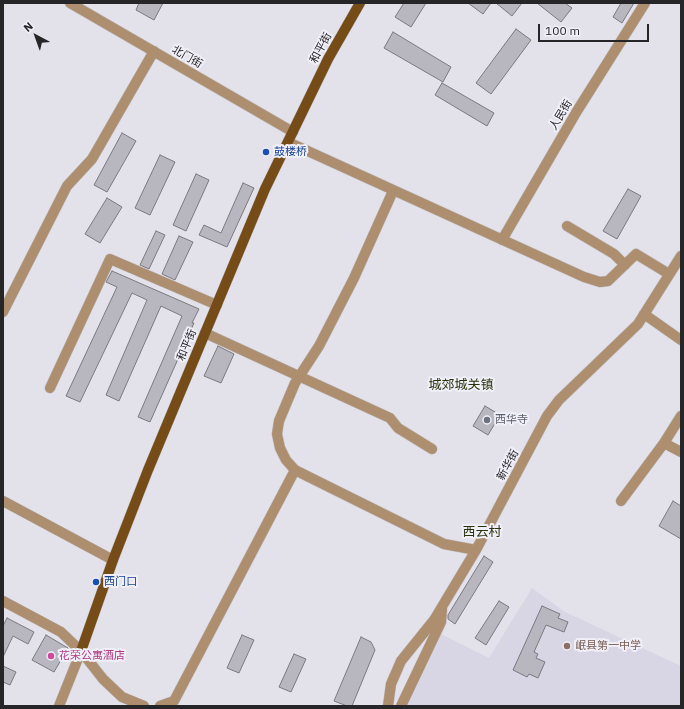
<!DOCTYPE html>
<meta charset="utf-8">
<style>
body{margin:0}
#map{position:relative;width:684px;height:709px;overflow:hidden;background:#e3e2ea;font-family:"IBM Plex Sans",sans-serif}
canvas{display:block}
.frame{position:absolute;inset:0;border:4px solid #262629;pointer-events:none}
.north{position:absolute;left:16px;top:16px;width:40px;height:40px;-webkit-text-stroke:3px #f0eff7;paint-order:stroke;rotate:319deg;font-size:11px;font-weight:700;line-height:16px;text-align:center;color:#262629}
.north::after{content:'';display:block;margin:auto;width:14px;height:18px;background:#262629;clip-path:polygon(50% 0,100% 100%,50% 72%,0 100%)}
.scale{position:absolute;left:538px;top:24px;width:111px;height:18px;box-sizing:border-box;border:2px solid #262629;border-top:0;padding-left:5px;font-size:12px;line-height:14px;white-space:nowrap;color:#262629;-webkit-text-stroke:3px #f0eff7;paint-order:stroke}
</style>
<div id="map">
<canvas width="684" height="709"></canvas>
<div class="frame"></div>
<div class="north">N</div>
<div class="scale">100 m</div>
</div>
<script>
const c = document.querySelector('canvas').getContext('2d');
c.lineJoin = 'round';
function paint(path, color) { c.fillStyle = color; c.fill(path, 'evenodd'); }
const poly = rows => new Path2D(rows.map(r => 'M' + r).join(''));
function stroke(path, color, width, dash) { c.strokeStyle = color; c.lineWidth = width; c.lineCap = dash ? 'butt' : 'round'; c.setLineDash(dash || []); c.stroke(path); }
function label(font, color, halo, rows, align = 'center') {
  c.font = font + ' "IBM Plex Sans","Noto Sans SC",sans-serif'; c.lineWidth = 4; c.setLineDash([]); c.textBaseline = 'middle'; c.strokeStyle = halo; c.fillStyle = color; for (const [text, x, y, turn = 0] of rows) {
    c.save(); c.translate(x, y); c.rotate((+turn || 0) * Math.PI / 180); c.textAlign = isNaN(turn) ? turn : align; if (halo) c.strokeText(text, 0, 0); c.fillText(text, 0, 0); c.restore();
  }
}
paint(poly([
 [532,588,565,612,681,666,680,706,404,706,441,634,489,658]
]), '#d8d6e5');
const building = poly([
 [139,3,163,3,154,20,136,10,139,3],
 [404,3,426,3,411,27,395,17,404,3],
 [468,3,491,3,483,14,468,3],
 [496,3,522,3,512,16,496,3],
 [537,3,565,3,572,8,561,22,537,3],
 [621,3,634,3,622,23,613,17,621,3],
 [516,29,531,40,491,94,476,83,516,29],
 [393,32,451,67,443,82,384,48,393,32],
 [442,83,494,113,487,126,435,95,442,83],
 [122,133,136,141,107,192,94,185,122,133],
 [160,155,175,162,150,215,135,208,160,155],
 [196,174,209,180,186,231,173,225,196,174],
 [243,183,254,188,227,247,199,235,204,225,221,233,243,183],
 [628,189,641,196,617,239,603,231,628,189],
 [107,198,122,207,100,243,85,234,107,198],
 [156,231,165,235,149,269,140,265,156,231],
 [179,236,193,242,175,280,162,274,179,236],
 [112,271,199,309,192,323,194,323,150,422,138,417,182,316,161,306,119,401,106,395,147,300,132,293,80,402,66,396,117,287,106,282,112,271],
 [218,346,234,354,221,383,204,376,218,346],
 [485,406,500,415,488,435,473,426,485,406],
 [673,501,681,506,681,539,659,526,673,501],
 [484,556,493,562,455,624,448,619,448,615,484,556],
 [499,601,509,607,486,645,475,638,499,601],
 [542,606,560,614,558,618,568,622,564,632,546,625,534,652,538,654,536,658,545,662,538,678,529,674,527,677,513,670,542,606],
 [7,618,34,632,28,644,13,636,3,657,3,626,7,618],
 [46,635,68,648,54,672,32,660,46,635],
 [242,635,254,640,239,673,227,668,242,635],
 [361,637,371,642,375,650,352,706,347,706,334,701,361,637],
 [294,654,306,659,291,692,279,687,294,654],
 [3,666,16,672,10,685,3,682,3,666]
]);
paint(building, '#b8b7bf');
stroke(building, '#7a7980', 1);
const minor = poly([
 [70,3,293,132],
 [288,142,584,277,600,282,608,281,636,254,669,274],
 [393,191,354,278,319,346,295,383,279,421,277,434,280,448,286,460,295,470,307,476,444,544,476,550],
 [567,226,614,254,625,265],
 [502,240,577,111,645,3],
 [3,312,67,186,92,159,154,51],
 [644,314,681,340],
 [205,333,390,418,398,428,432,449],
 [50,388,110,259,217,305],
 [664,443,681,452],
 [3,501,113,560],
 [621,501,664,443,681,416],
 [3,601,61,632,81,651,103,679,122,697,144,706],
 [59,706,81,651],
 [160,706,174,701,295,470],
 [388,706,391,684,401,661,434,620,476,550,547,416,559,400,638,324,681,256],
 [401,706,441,622,442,609]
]);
const major = poly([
 [81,651,113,560,148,470,265,189,328,59,360,3]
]);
stroke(minor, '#c1c0c7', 11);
stroke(major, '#c1c0c7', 11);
stroke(minor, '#ad8f70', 10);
stroke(major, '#754b17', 10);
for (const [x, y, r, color] of [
 [266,152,4,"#1a4fb4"],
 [487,420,4,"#6b7280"],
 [96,582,4,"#1a4fb4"],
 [567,646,4,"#8d6e63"],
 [51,656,4,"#d1479c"]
]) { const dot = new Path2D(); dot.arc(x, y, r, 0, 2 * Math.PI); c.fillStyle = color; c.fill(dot); stroke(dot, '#f0eff7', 1.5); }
label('11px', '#262629', '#f0eff7', [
 ["和平街",321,48,-62],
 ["北门街",187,57,30],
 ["人民街",561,115,-59],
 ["和平街",187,345,-67],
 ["新华街",508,465,-62]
]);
label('11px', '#164399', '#f0eff7', [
 ["鼓楼桥",274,152],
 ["西门口",104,582]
], 'left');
label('11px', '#5b616d', '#f0eff7', [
 ["西华寺",495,420]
], 'left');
label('11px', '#785e54', '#f0eff7', [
 ["岷县第一中学",575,646]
], 'left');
label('11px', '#b23c85', '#f0eff7', [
 ["花荣公寓酒店",59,656]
], 'left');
label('13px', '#28330e', '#f0eff7', [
 ["城郊城关镇",461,385],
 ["西云村",482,532]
]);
</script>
